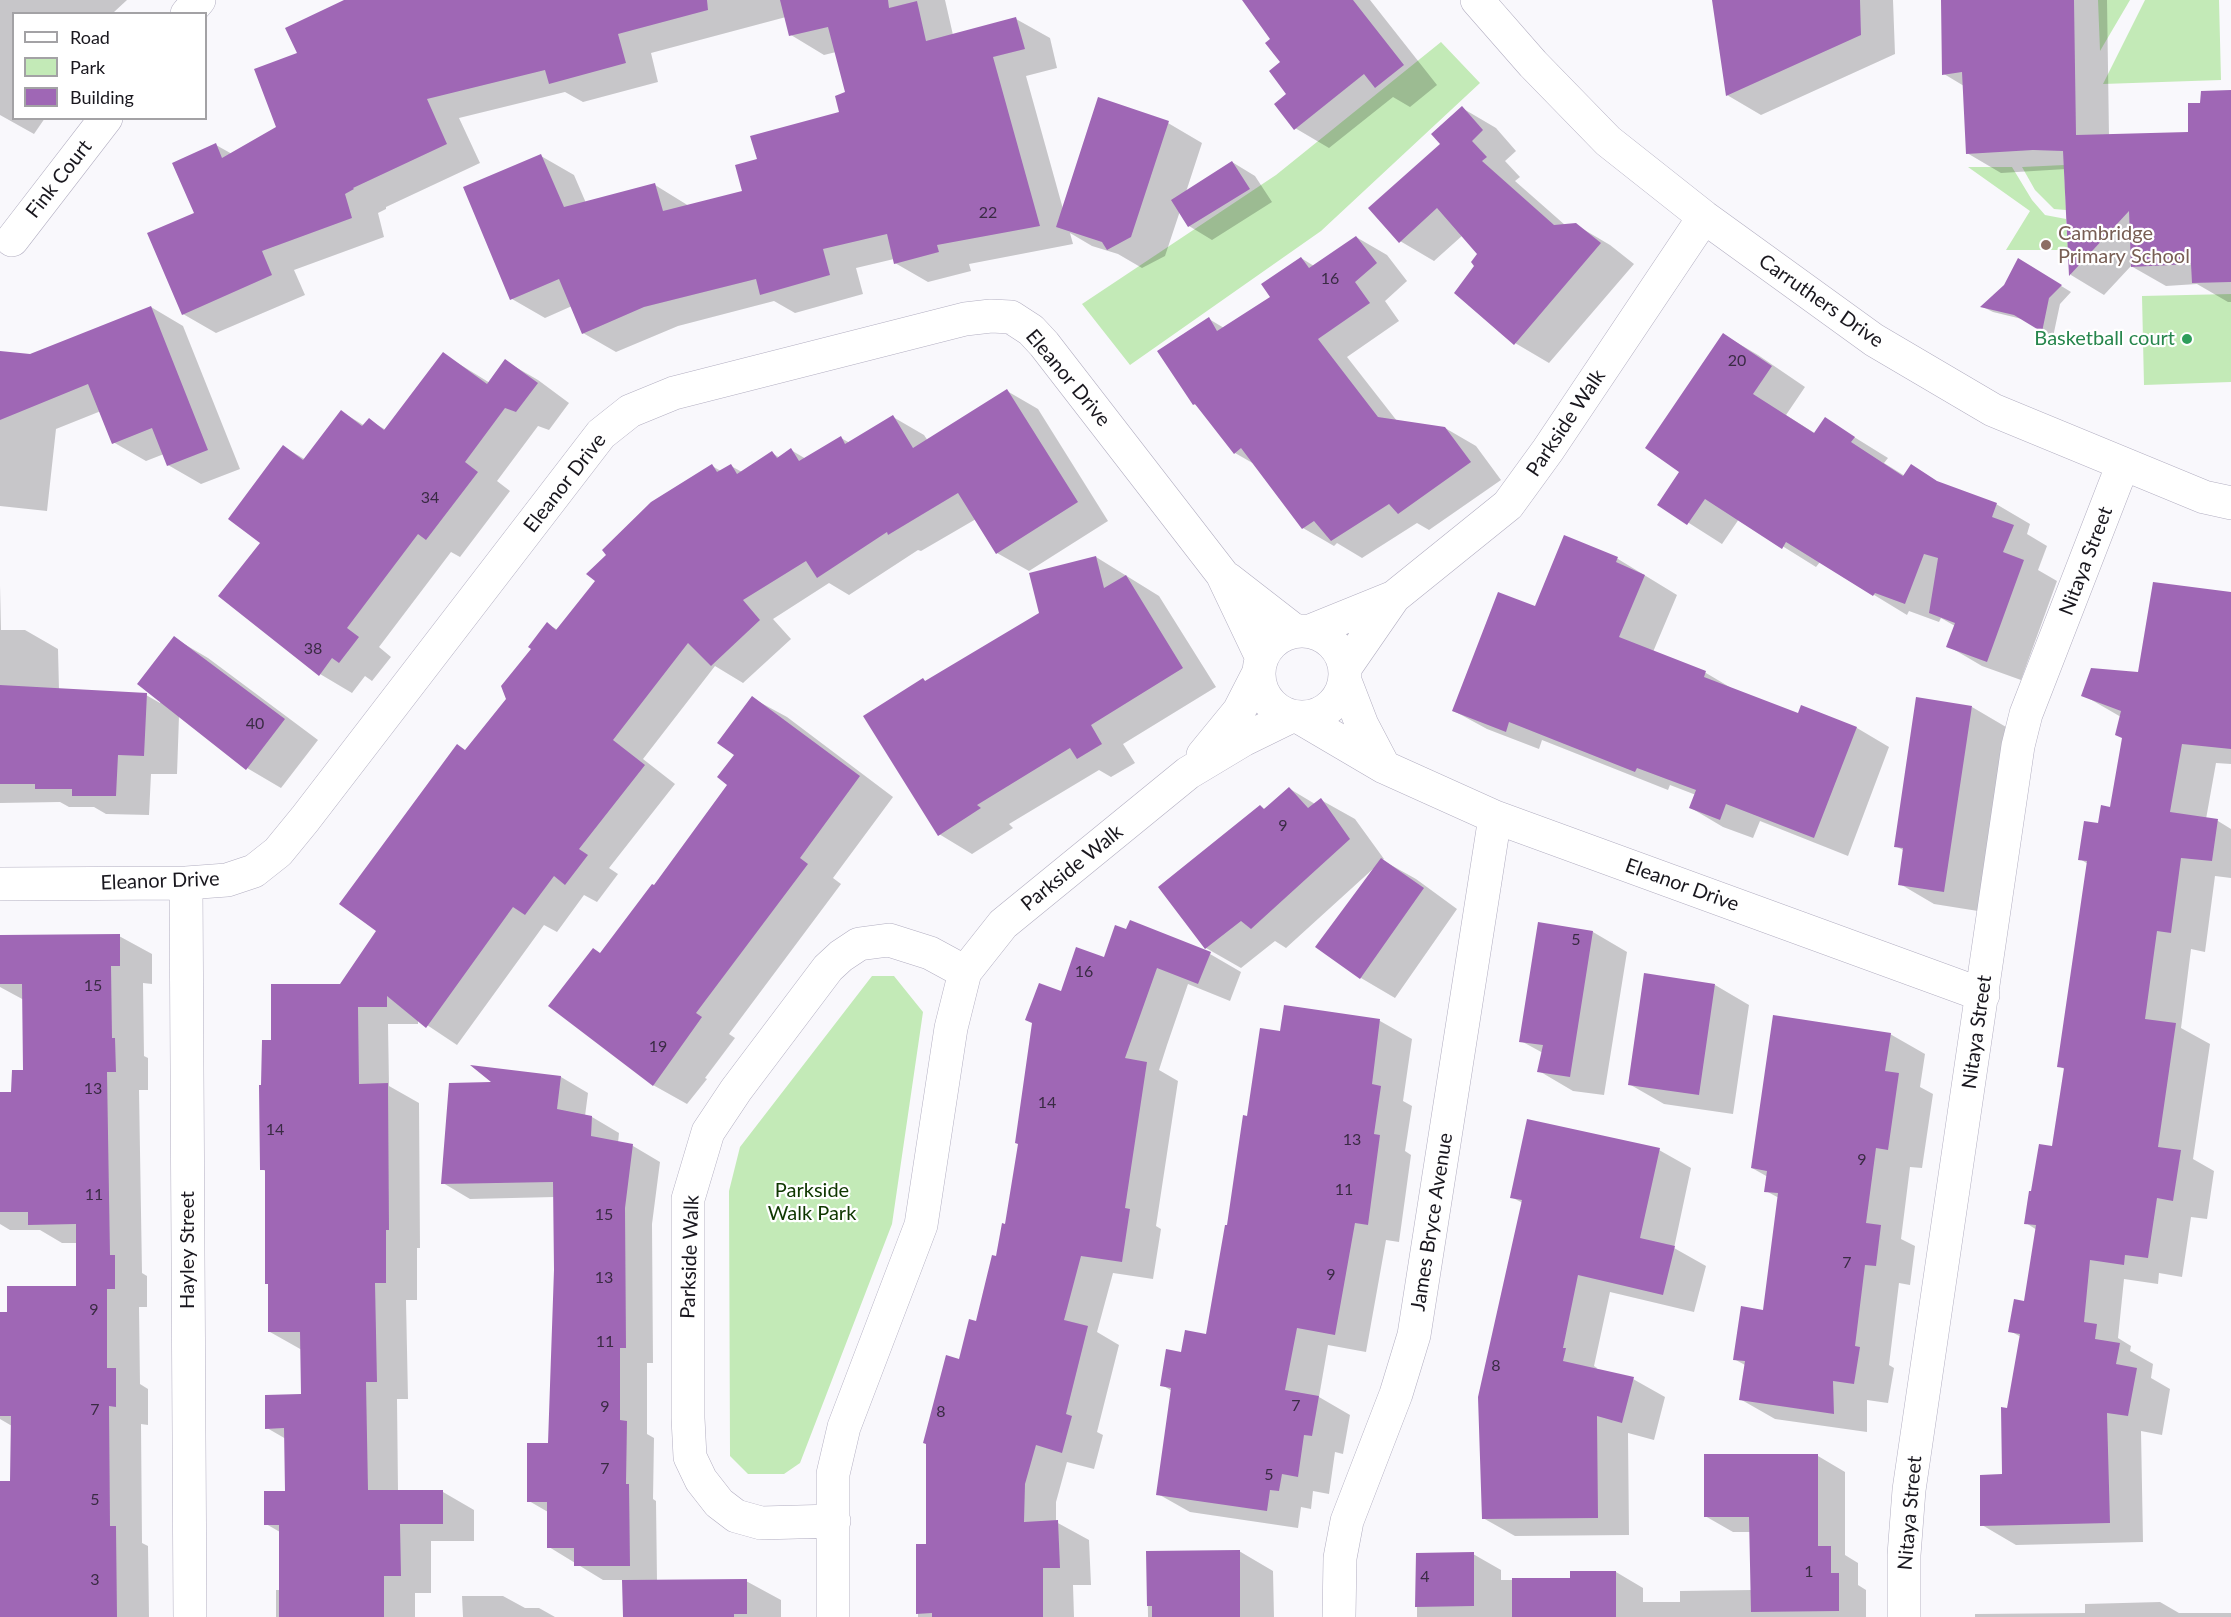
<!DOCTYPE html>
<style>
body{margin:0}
#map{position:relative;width:2231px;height:1617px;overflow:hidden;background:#f9f8fc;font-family:Lato,sans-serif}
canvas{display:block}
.legend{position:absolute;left:12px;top:12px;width:195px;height:108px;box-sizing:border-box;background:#fff;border:2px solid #a3a2a5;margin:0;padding:8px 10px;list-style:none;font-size:18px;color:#19171e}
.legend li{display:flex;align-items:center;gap:12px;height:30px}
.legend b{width:30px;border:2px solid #a3a2a5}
</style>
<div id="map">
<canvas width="2231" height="1617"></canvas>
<ul class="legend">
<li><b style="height:8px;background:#fff"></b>Road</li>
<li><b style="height:16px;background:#c3eab7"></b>Park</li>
<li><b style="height:16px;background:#9f67b5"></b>Building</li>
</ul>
</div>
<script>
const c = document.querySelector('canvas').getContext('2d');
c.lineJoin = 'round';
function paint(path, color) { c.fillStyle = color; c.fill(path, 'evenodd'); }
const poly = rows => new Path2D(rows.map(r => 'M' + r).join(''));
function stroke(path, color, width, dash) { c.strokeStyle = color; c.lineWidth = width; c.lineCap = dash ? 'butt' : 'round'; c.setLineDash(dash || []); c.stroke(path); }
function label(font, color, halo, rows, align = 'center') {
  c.font = font + ' Lato,sans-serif'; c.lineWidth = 4.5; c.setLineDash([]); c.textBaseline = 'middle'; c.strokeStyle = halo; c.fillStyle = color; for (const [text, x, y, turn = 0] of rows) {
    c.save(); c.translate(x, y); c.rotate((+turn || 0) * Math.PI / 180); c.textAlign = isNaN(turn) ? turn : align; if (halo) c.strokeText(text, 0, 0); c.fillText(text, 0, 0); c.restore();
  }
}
paint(poly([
 [2098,0,2130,0,2100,51],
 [2145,0,2219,0,2221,80,2103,84],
 [1441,42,1480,83,1321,231,1130,365,1082,304,1276,175],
 [2064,165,2066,210,2054,209,2035,190,2022,167],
 [1968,167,2012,167,2032,200,2045,215,2066,219,2068,250,2006,250,2030,211],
 [2231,294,2231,382,2144,385,2142,296],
 [872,976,894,976,923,1012,892,1224,800,1463,784,1474,748,1474,730,1456,729,1191,740,1147]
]), '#c3eab7');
paint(poly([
 [0,0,127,0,114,12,116,14,14,14,14,118,45,118,34,134,0,115],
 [347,0,945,0,953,35,1016,19,1050,38,1057,68,1026,76,1063,209,1168,123,1202,143,1186,192,1232,162,1255,176,1272,202,1212,240,1189,226,1180,211,1165,256,1142,268,1118,254,1092,246,1070,233,1073,244,969,264,971,271,928,282,895,263,894,259,856,268,863,294,795,313,774,301,678,326,616,352,583,333,572,306,545,318,512,299,541,156,574,175,586,203,655,185,689,206,744,192,758,160,840,113,847,93,836,52,824,55,791,35,786,17,651,53,658,82,583,102,565,92,459,118,480,163,386,207,386,209,378,213,384,237,294,270,305,295,216,333,183,314,196,214,216,145,232,154,278,128,299,54],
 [1244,0,1370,0,1437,85,1410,107,1393,97,1329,148,1295,128,1282,63,1272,40],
 [1713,0,1893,0,1895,54,1761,115,1727,95],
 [1942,0,2107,0,2109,136,2189,134,2201,104,2231,92,2231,302,2228,302,2197,284,2166,286,2131,266,2104,295,2071,275,2066,169,2001,173,1967,153,1964,86,1944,74],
 [1462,108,1496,128,1516,151,1505,161,1520,177,1515,181,1565,225,1576,225,1610,245,1634,264,1549,363,1515,343,1476,266,1479,254,1463,235,1434,261,1400,241,1442,144],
 [1356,237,1387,255,1407,281,1385,301,1399,321,1347,357,1397,421,1445,428,1476,446,1501,480,1429,530,1417,523,1362,558,1337,543,1334,546,1303,528,1256,465,1235,453,1200,408,1194,404,1209,319,1224,328,1272,297,1301,258,1314,266],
 [2019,260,2071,292,2060,304,2053,337,2026,320,1993,312,1983,307,2005,286],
 [151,307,183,326,240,469,201,484,168,465,164,454,146,461,113,442,101,411,56,429,47,511,0,506,0,352,30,355],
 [1724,335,1758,355,1805,387,1786,415,1816,434,1825,419,1888,458,1884,463,1905,476,1943,485,1996,504,2030,524,2027,534,2047,546,2038,570,2057,581,2021,680,1982,666,1948,646,1955,626,1941,618,1939,622,1909,611,1907,615,1820,562,1816,567,1739,519,1722,544,1659,504,1681,472],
 [443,354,490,383,505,361,538,380,569,403,549,430,538,426,497,481,510,491,460,557,451,552,379,647,391,657,372,681,365,676,352,693,320,674,262,543,284,447,306,460,342,412,365,426,369,420,386,430],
 [1007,391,1038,409,1108,521,1029,571,997,553,976,519,921,551,918,550,849,595,829,583,773,619,791,639,743,683,715,666,643,759,675,784,609,868,618,874,597,902,584,895,557,932,544,925,457,1045,418,1019,418,1024,388,1024,389,1086,419,1103,420,1248,417,1248,417,1300,406,1300,408,1399,397,1399,398,1491,443,1492,474,1510,474,1541,431,1541,431,1593,415,1593,415,1617,276,1617,276,1590,280,1590,280,1532,266,1524,287,1492,286,1439,267,1428,302,1395,302,1350,270,1332,266,1171,261,1169,263,1086,273,1042,340,985,379,930,458,746,466,751,508,700,533,648,547,624,558,630,712,466,721,471,731,466,742,472,772,453,780,458,791,450,806,459,841,438,850,443,893,417,924,435,928,441],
 [1565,537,1618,559,1677,595,1653,652,1706,673,1738,692,1799,715,1802,707,1857,728,1889,747,1848,856,1760,821,1753,838,1723,827,1691,808,1696,795,1670,785,1668,790,1542,740,1539,749,1487,729,1454,711,1536,608],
 [1096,557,1159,596,1216,687,1123,744,1135,763,1111,777,1099,770,1009,824,1013,828,972,854,939,834,923,680,927,682,1040,613],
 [0,585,1,630,25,630,58,649,59,690,146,695,160,703,174,638,208,658,318,740,281,788,247,768,179,716,177,774,151,774,149,815,106,814,94,807,69,807,60,802,0,803],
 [2231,599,2231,764,2216,763,2206,819,2218,821,2231,829,2231,878,2215,876,2205,952,2191,949,2181,1028,2210,1044,2193,1159,2214,1171,2207,1219,2191,1217,2182,1277,2159,1273,2158,1284,2124,1279,2118,1338,2131,1346,2130,1351,2153,1364,2151,1378,2170,1389,2162,1435,2141,1431,2143,1542,2016,1545,1982,1525,2004,1475,2008,1410,2021,1337,2010,1331,2026,1303,2037,1230,2026,1223,2032,1193,2053,1148,2066,1070,2059,1066,2088,864,2080,859,2099,825,2111,809,2124,739,2121,717,2083,695,2139,673],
 [752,698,787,717,893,797,833,878,841,884,729,1034,735,1038,705,1078,707,1079,687,1104,653,1085,601,954,654,887,730,784],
 [1972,707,2006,727,1978,911,1934,904,1900,884,1905,851,1895,846],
 [1290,789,1315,804,1321,800,1355,819,1384,859,1382,860,1416,879,1457,909,1395,998,1361,978,1317,947,1374,868,1286,948,1275,941,1241,968,1206,948,1161,888],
 [1539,924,1593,932,1627,952,1604,1095,1573,1091,1539,1071,1543,1053,1521,1041],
 [0,936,119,936,152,954,152,984,143,983,144,1056,148,1058,148,1090,139,1090,142,1273,147,1276,147,1307,139,1307,140,1384,148,1389,148,1425,141,1424,142,1543,148,1546,149,1617,0,1617,0,1483,12,1483,12,1426,0,1419,0,1313,9,1313,78,1287,77,1243,62,1243,40,1230,10,1230,0,1224,0,1094,13,1094,24,1071,24,1000,0,987],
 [1210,954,1241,972,1230,1001,1188,984,1167,1045,1159,1070,1178,1081,1156,1226,1161,1229,1153,1279,1113,1273,1097,1332,1119,1345,1097,1432,1103,1435,1094,1469,1067,1462,1056,1502,1056,1522,1089,1540,1091,1585,1073,1585,1074,1617,918,1617,917,1545,928,1546,960,1360,977,1323,1007,1225,1062,993,1104,959],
 [1715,985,1749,1005,1733,1114,1664,1104,1629,1084],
 [1285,1007,1380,1021,1412,1039,1403,1101,1412,1106,1405,1151,1411,1155,1399,1242,1386,1240,1366,1352,1328,1345,1319,1397,1350,1415,1343,1454,1335,1452,1329,1494,1313,1491,1311,1509,1301,1507,1298,1528,1190,1512,1158,1494,1172,1391,1162,1385,1183,1354,1207,1335,1249,1117,1281,1033],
 [1890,1034,1925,1054,1920,1087,1933,1094,1922,1168,1910,1167,1901,1239,1915,1246,1910,1285,1899,1283,1889,1365,1894,1368,1888,1403,1867,1400,1867,1432,1775,1419,1740,1399,1745,1365,1734,1359,1764,1311,1779,1198,1766,1191,1768,1177,1752,1168],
 [475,1067,561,1077,588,1093,585,1116,592,1117,619,1133,618,1143,633,1146,660,1162,652,1224,653,1363,647,1363,647,1434,654,1438,653,1499,656,1501,657,1581,746,1581,781,1600,781,1617,624,1617,624,1580,603,1580,549,1547,548,1512,529,1501,550,1445,554,1337,555,1197,470,1199,443,1183,495,1083],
 [1659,1150,1691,1168,1674,1248,1706,1266,1694,1312,1610,1292,1594,1366,1597,1368,1596,1370,1633,1379,1665,1397,1654,1440,1628,1433,1629,1535,1515,1536,1483,1518,1523,1203,1511,1197],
 [1818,1456,1845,1472,1845,1555,1858,1563,1858,1585,1866,1590,1866,1617,1417,1617,1417,1555,1473,1554,1501,1570,1501,1580,1572,1580,1616,1572,1643,1588,1643,1602,1680,1602,1680,1591,1752,1590,1751,1532,1733,1532,1705,1516],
 [1239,1551,1273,1571,1274,1617,1148,1617,1147,1553],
 [462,1596,503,1596,525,1608,539,1608,555,1617,463,1617],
 [2160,1602,2179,1613,2231,1613,2231,1617,1975,1617,1975,1614,2085,1613,2085,1604]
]), '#0003');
paint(poly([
 [344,0,707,0,708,10,618,34,626,63,549,84,545,70,427,99,447,144,353,188,354,189,345,194,352,218,262,251,272,275,182,315,147,233,194,213,172,163,216,143,222,158,276,127,254,69,297,53,285,28],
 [780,0,888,0,889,8,917,1,926,41,1016,17,1025,49,993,57,1040,226,937,245,939,252,894,264,887,234,823,249,830,275,760,295,756,279,644,307,582,334,559,279,510,300,463,187,541,154,564,207,655,183,663,211,742,191,735,165,757,159,750,136,839,112,835,96,845,92,828,27,789,36],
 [1242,0,1353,0,1404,65,1375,88,1364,74,1294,130,1274,104,1286,94,1269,71,1280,62,1265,43,1270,39],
 [1712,0,1860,0,1861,35,1726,96],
 [1941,0,2074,0,2076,135,2188,132,2188,103,2200,103,2201,91,2231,90,2231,282,2192,283,2191,264,2131,267,2129,211,2069,276,2063,151,2033,150,1966,154,1962,72,1942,75],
 [1098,97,1169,121,1131,237,1107,250,1102,242,1056,227],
 [1462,106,1483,130,1472,141,1487,157,1482,161,1554,225,1576,223,1601,243,1514,345,1454,293,1474,266,1471,262,1477,254,1437,208,1399,243,1368,208,1440,144,1431,134],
 [1232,161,1250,189,1188,227,1171,200],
 [1356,236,1377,263,1355,282,1370,303,1318,339,1378,417,1445,427,1471,462,1398,514,1389,504,1331,541,1314,521,1302,529,1241,448,1234,454,1195,404,1193,405,1157,351,1209,317,1217,331,1270,297,1261,284,1301,257,1309,268],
 [2018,258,2062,285,2049,298,2042,332,2014,315,1980,307,2004,285],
 [151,306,208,450,167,466,152,428,112,444,88,384,0,420,0,351,30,354],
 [1723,333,1772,366,1753,394,1814,433,1825,417,1855,437,1851,442,1903,476,1911,464,1937,481,1997,503,1992,517,2014,525,2003,552,2024,560,1987,662,1946,647,1955,623,1929,613,1938,558,1924,554,1905,604,1875,593,1873,596,1786,542,1782,549,1705,499,1687,525,1657,505,1679,472,1645,448],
 [443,352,487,384,505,359,538,383,516,412,505,408,465,462,478,472,426,540,418,534,347,628,359,637,339,663,332,658,319,676,218,596,260,543,228,519,283,445,303,460,341,410,362,426,369,418,384,430],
 [1007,389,1078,502,996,554,958,493,888,535,887,532,817,578,806,561,743,600,760,620,711,666,688,643,613,740,645,765,579,849,588,855,565,885,554,876,525,915,513,907,426,1028,387,996,387,1007,358,1007,359,1084,388,1083,389,1230,386,1230,386,1283,375,1283,377,1382,366,1382,368,1490,443,1490,443,1524,400,1524,401,1576,384,1576,384,1617,279,1617,279,1525,264,1525,264,1491,285,1491,284,1428,265,1429,265,1395,301,1394,300,1332,268,1332,268,1284,265,1284,265,1170,260,1170,259,1085,261,1085,262,1040,271,1040,271,984,340,984,376,931,339,904,457,744,465,750,506,699,501,686,531,649,528,647,547,622,556,630,595,581,586,574,606,555,602,550,651,502,712,464,717,472,731,464,737,474,772,451,777,458,791,448,799,461,841,436,845,444,893,415,913,448],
 [1564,535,1618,557,1616,562,1645,575,1619,637,1706,671,1704,677,1798,713,1801,705,1857,727,1814,838,1726,804,1720,820,1689,808,1696,790,1637,768,1635,772,1509,722,1506,732,1452,711,1498,592,1535,606],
 [1096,556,1104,588,1126,575,1183,668,1091,725,1102,744,1077,759,1070,748,977,805,981,808,938,836,863,716,923,678,925,681,1039,613,1029,573],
 [2153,582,2231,592,2231,749,2182,744,2170,812,2218,819,2212,861,2181,858,2171,933,2157,931,2145,1019,2176,1023,2158,1147,2181,1150,2173,1201,2157,1198,2148,1258,2125,1255,2124,1265,2090,1260,2084,1322,2097,1324,2095,1339,2120,1343,2116,1364,2137,1368,2128,1416,2107,1413,2110,1523,1980,1526,1980,1475,2002,1474,2001,1407,2007,1408,2020,1334,2008,1332,2014,1299,2024,1301,2036,1225,2024,1224,2029,1191,2031,1191,2039,1144,2052,1146,2064,1068,2057,1067,2087,861,2078,860,2084,821,2098,823,2101,805,2110,807,2122,738,2115,735,2121,711,2081,696,2091,668,2138,672],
 [174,636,285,719,246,770,137,684],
 [0,685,147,693,144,756,118,755,116,796,72,796,72,789,35,789,35,784,0,784],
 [752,696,860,776,800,858,808,864,696,1013,702,1017,653,1086,548,1006,593,948,600,953,652,884,654,885,727,785,717,777,734,755,717,743],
 [1916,697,1972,706,1944,892,1898,885,1903,848,1894,847],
 [1289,787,1308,808,1321,798,1350,839,1251,929,1241,921,1205,949,1158,887,1260,805,1264,809],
 [1381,858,1424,888,1360,979,1315,947],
 [1130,920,1211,952,1198,984,1157,968,1125,1058,1147,1062,1125,1208,1130,1209,1122,1262,1081,1256,1064,1320,1088,1326,1066,1414,1072,1416,1062,1453,1036,1445,1025,1484,1024,1522,1058,1520,1060,1568,1043,1568,1043,1617,932,1617,932,1613,916,1614,916,1544,926,1544,926,1444,923,1443,946,1355,959,1359,969,1319,976,1321,992,1255,996,1256,1002,1223,1005,1224,1018,1144,1015,1143,1032,1023,1025,1020,1039,983,1061,991,1076,947,1104,957,1115,925,1126,929],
 [1538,922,1593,931,1570,1077,1537,1072,1543,1045,1519,1042],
 [120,934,120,966,111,966,112,1038,115,1038,116,1072,107,1072,110,1255,115,1255,115,1289,107,1289,107,1368,116,1368,116,1407,109,1406,110,1526,116,1526,117,1617,0,1617,0,1481,10,1481,11,1416,0,1416,0,1312,7,1312,7,1286,76,1286,76,1224,28,1225,28,1212,0,1212,0,1092,11,1092,12,1070,23,1070,22,984,0,984,0,935],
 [1644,973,1715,984,1699,1095,1628,1085],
 [1284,1005,1380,1019,1372,1084,1381,1086,1374,1134,1380,1135,1368,1225,1355,1223,1335,1335,1297,1328,1285,1390,1319,1396,1312,1436,1304,1435,1298,1477,1282,1474,1279,1491,1270,1490,1267,1511,1156,1495,1171,1388,1160,1386,1166,1349,1181,1352,1185,1330,1206,1334,1225,1225,1227,1225,1243,1115,1247,1116,1260,1028,1280,1031],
 [1773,1015,1891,1033,1885,1071,1899,1073,1888,1150,1876,1148,1866,1223,1881,1225,1876,1266,1865,1265,1855,1346,1860,1347,1854,1384,1833,1381,1834,1414,1739,1400,1745,1361,1733,1360,1741,1306,1763,1310,1778,1193,1764,1192,1767,1171,1751,1168],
 [470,1065,561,1076,557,1109,592,1116,591,1136,633,1144,625,1208,626,1348,620,1348,620,1420,627,1421,626,1484,629,1484,630,1566,574,1566,574,1548,547,1548,547,1502,527,1502,527,1443,548,1443,554,1270,553,1182,441,1184,449,1083,491,1082],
 [1527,1119,1660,1148,1640,1238,1675,1246,1663,1295,1578,1275,1563,1348,1566,1348,1563,1361,1634,1377,1622,1423,1597,1416,1598,1518,1482,1519,1478,1397,1522,1200,1510,1198],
 [1704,1454,1818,1454,1818,1546,1831,1546,1831,1573,1839,1573,1839,1611,1751,1612,1749,1517,1704,1517],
 [1240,1550,1240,1617,1152,1617,1152,1606,1147,1606,1146,1551],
 [1474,1552,1474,1606,1415,1607,1416,1553],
 [1570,1571,1616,1571,1616,1617,1512,1617,1512,1578,1570,1578],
 [747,1579,747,1614,734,1614,734,1617,623,1617,622,1580]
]), '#9f67b5');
const minor = poly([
 [1477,0,1533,64,1608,141,1704,217,1874,340,1993,410,2204,497,2231,503],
 [187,14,199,0],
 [12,240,106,118],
 [1228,579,1295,631],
 '1259 674a43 43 0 1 1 86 0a43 43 0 1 1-86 0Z',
 [1310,631,1394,597,1508,505,1548,450,1704,217],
 [1345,668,1394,597],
 [1345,681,1362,725,1384,767],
 [1299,717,1384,767,1495,817,1983,995],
 [1203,755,1239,711,1259,672],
 [186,883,190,1617],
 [0,884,186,883,227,880,254,871,278,852,305,819,601,434,630,411,674,393,965,319,991,316,1011,317,1031,330,1044,344,1222,574,1262,658],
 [834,1521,761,1523,736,1516,719,1503,701,1480,690,1457,688,1418,688,1199,708,1132,736,1090,828,968,841,956,859,944,889,940,930,953,965,972],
 [833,1617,833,1474,844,1427,921,1225,951,1028,965,972,1003,924,1188,773,1243,740,1292,716],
 [1339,1617,1340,1558,1347,1521,1396,1394,1414,1335,1495,817],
 [1904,1617,1904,1555,1909,1490,2018,746,2026,714,2123,464]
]);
stroke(minor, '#b2aec1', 34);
stroke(minor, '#fff', 33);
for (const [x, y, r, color] of [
 [2046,245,6,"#8d6e63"],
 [2187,339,6,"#2e9e5b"]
]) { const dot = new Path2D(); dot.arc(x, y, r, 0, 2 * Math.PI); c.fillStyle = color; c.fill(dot); stroke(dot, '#fff', 2); }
label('16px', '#3a2b44', null, [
 ["22",988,213],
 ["16",1330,279],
 ["20",1737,361],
 ["34",430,498],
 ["38",313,649],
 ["40",255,724],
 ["9",1283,826],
 ["5",1576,940],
 ["16",1084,972],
 ["15",93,986],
 ["19",658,1047],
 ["13",93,1089],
 ["14",1047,1103],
 ["14",275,1130],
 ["13",1352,1140],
 ["9",1862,1160],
 ["11",1344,1190],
 ["11",94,1195],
 ["15",604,1215],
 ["7",1847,1263],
 ["9",1331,1275],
 ["13",604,1278],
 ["9",94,1310],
 ["11",605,1342],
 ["8",1496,1366],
 ["7",1296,1406],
 ["9",605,1407],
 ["7",95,1410],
 ["8",941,1412],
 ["7",605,1469],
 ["5",1269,1475],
 ["5",95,1500],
 ["1",1809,1572],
 ["4",1425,1577],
 ["3",95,1580]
]);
label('20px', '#19171e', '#fff', [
 ["Fink Court",59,179,-52],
 ["Carruthers Drive",1821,301,35],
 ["Eleanor Drive",1068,378,50],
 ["Parkside Walk",1566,423,-56],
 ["Eleanor Drive",565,483,-52],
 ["Nitaya Street",2086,561,-69],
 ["Parkside Walk",1072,868,-39],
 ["Eleanor Drive",160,881,-2],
 ["Eleanor Drive",1682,885,20],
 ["Nitaya Street",1977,1032,-82],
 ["James Bryce Avenue",1432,1222,-81],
 ["Hayley Street",188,1250,-90],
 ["Parkside Walk",690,1257,-88],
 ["Nitaya Street",1910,1513,-85]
]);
label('20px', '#785e54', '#fff', [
 ["Cambridge",2058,234],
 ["Primary School",2058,257]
], 'left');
label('20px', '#27864d', '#fff', [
 ["Basketball court",2175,339]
], 'right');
label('20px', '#0f3700', '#fff', [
 ["Parkside",812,1191],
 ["Walk Park",812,1214]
]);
</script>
